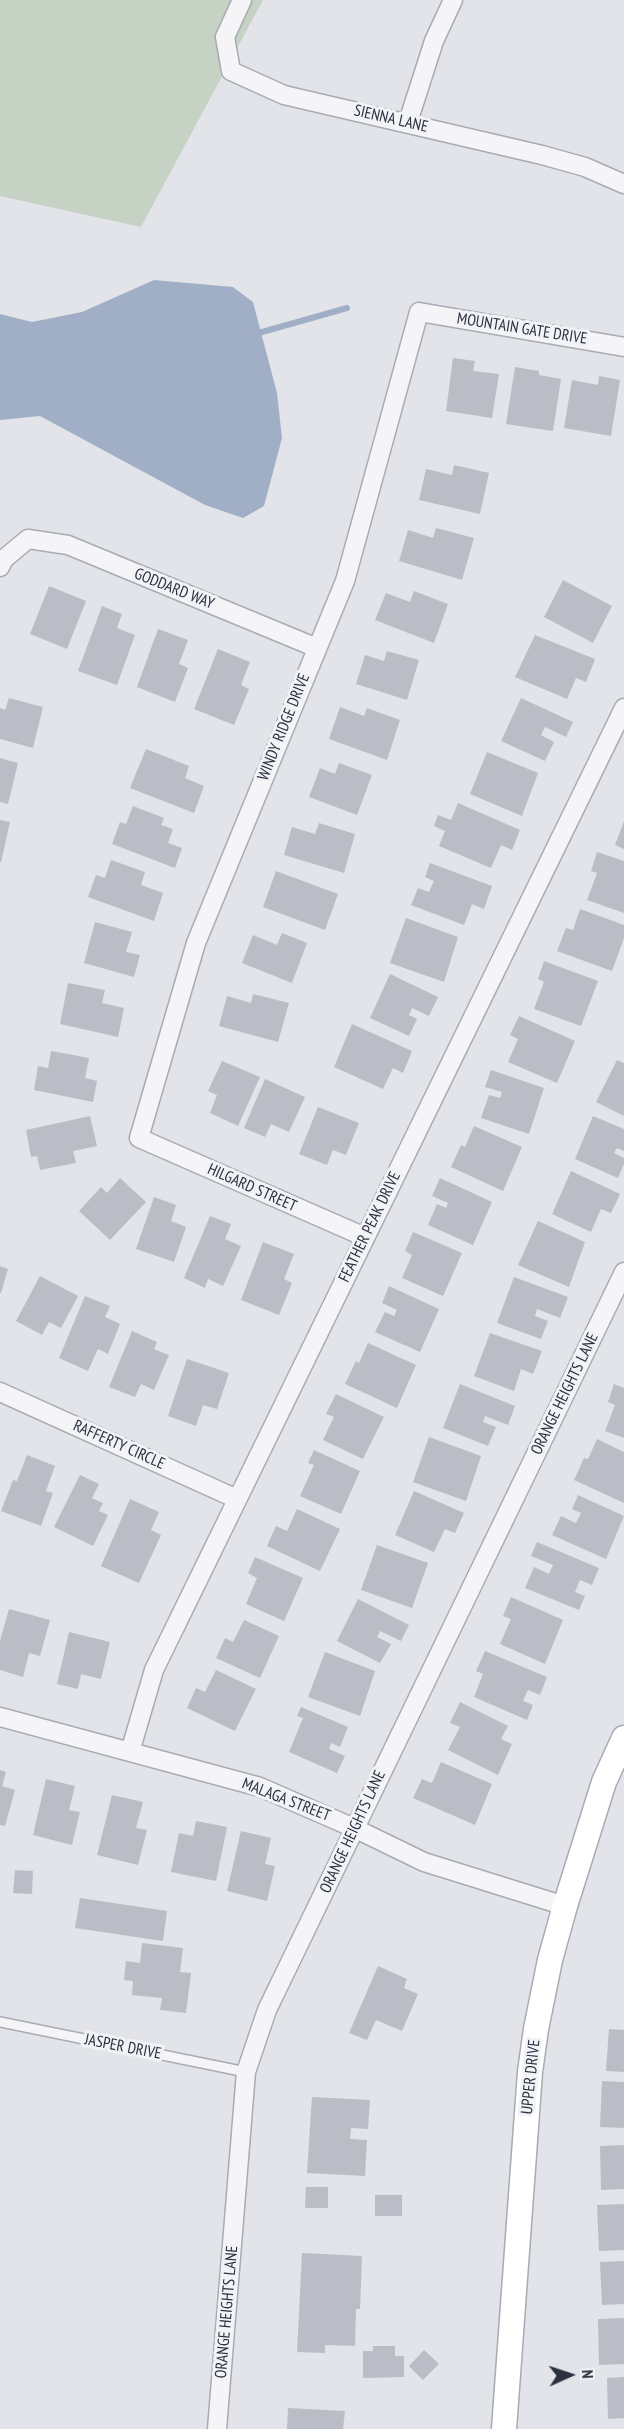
<!DOCTYPE html>
<style>
body{margin:0}
#map{position:relative;width:624px;height:2429px;overflow:hidden;background:#e2e4e9;font-family:"PT Sans Narrow",sans-serif}
canvas{display:block}
.north{position:absolute;left:540px;top:2345px;width:60px;height:60px;-webkit-text-stroke:4px #f2f3f7;paint-order:stroke;rotate:87deg;font-size:16px;font-weight:700;line-height:24px;text-align:center;color:#2c3140}
.north::after{content:'';display:block;margin:auto;width:21px;height:27px;background:#2c3140;clip-path:polygon(50% 0,100% 100%,50% 72%,0 100%)}
</style>
<div id="map">
<canvas width="624" height="2429"></canvas>
<div class="north">N</div>
</div>
<script>
const c = document.querySelector('canvas').getContext('2d');
c.lineJoin = 'round';
function paint(path, color) { c.fillStyle = color; c.fill(path, 'evenodd'); }
const poly = rows => new Path2D(rows.map(r => 'M' + r).join(''));
function stroke(path, color, width, dash) { c.strokeStyle = color; c.lineWidth = width; c.lineCap = dash ? 'butt' : 'round'; c.setLineDash(dash || []); c.stroke(path); }
function label(font, color, halo, rows, align = 'center') {
  c.font = font + ' "PT Sans Narrow",sans-serif'; c.lineWidth = 6; c.setLineDash([]); c.textBaseline = 'middle'; c.strokeStyle = halo; c.fillStyle = color; for (const [text, x, y, turn = 0] of rows) {
    c.save(); c.translate(x, y); c.rotate((+turn || 0) * Math.PI / 180); c.textAlign = isNaN(turn) ? turn : align; if (halo) c.strokeText(text, 0, 0); c.fillText(text, 0, 0); c.restore();
  }
}
paint(poly([
 [0,0,263,0,141,227,0,196]
]), '#c6d2c4');
paint(poly([
 [154,280,233,287,253,302,277,393,282,438,264,506,243,518,205,505,40,416,0,420,0,314,32,322,82,312]
]), '#a1afc6');
stroke(poly([
 [255,334,347,308]
]), '#a1afc6', 6);
paint(poly([
 [453,358,475,361,473,371,499,374,492,418,446,411],
 [515,367,539,371,539,375,561,379,553,431,506,424],
 [599,376,620,380,611,436,564,428,572,380,598,385],
 [454,465,489,473,480,514,419,500,426,469,452,475],
 [436,528,474,538,462,580,399,561,408,530,433,538],
 [563,580,612,606,593,643,544,617],
 [49,586,86,601,67,649,30,634],
 [414,591,448,604,434,643,375,620,386,593,410,602],
 [102,606,122,614,117,628,135,635,117,685,78,671],
 [158,629,188,640,179,664,188,668,175,702,137,687],
 [535,635,595,659,586,682,576,678,567,699,515,677],
 [218,649,250,662,241,685,249,689,234,725,194,709],
 [387,651,419,660,407,700,356,684,365,655,384,661],
 [9,698,43,707,33,748,0,739,0,708,5,710],
 [521,698,573,722,566,737,545,727,541,735,554,742,545,761,501,741],
 [340,707,364,716,367,708,400,720,387,760,329,739],
 [146,749,189,766,185,778,204,786,194,813,130,788],
 [487,752,538,773,522,816,470,794],
 [0,758,18,763,8,804,0,802],
 [339,763,372,775,357,815,309,797,320,768,335,774],
 [458,803,520,830,512,850,501,845,491,868,439,846,445,831,434,826,438,815,451,820],
 [133,806,164,818,161,825,173,829,168,843,182,848,175,868,112,844,120,822,126,824],
 [0,820,10,822,1,862,0,862],
 [624,821,624,849,615,845],
 [319,823,355,834,344,873,284,855,292,827,315,834],
 [597,852,624,861,624,913,587,900,597,873,591,871],
 [111,860,145,872,141,885,163,893,154,921,88,897,96,875,105,878],
 [430,863,492,886,484,909,472,904,464,925,411,905,418,888,429,892,434,881,425,877],
 [276,871,338,894,325,930,263,907],
 [580,909,624,925,624,938,612,971,557,951,566,928,573,930],
 [406,918,458,937,444,982,390,963],
 [95,922,132,932,126,952,140,955,134,977,84,963],
 [282,933,307,943,292,983,242,963,253,935,277,945],
 [544,961,598,981,581,1026,534,1009,544,982,538,979],
 [390,974,438,997,429,1016,412,1008,409,1015,417,1019,409,1036,370,1018],
 [68,983,105,990,102,1003,124,1008,118,1037,60,1024],
 [253,994,289,1003,278,1042,219,1026,227,996,251,1003],
 [519,1016,575,1041,557,1083,508,1062,518,1039,510,1035],
 [352,1024,412,1051,403,1073,393,1068,383,1089,334,1067],
 [51,1051,89,1058,85,1078,97,1081,93,1102,34,1090,38,1066,48,1068],
 [617,1060,624,1063,624,1116,596,1102],
 [222,1061,260,1077,238,1126,210,1113,217,1095,208,1091],
 [491,1070,544,1088,529,1134,481,1118,489,1095,500,1098,502,1092,485,1087],
 [265,1079,305,1097,289,1132,271,1124,265,1137,244,1128],
 [318,1107,359,1123,346,1155,333,1150,327,1165,299,1154],
 [90,1116,97,1146,73,1151,76,1163,40,1170,37,1156,31,1157,26,1130],
 [593,1116,624,1129,624,1151,617,1148,614,1153,624,1158,624,1164,618,1178,575,1159],
 [474,1126,522,1147,503,1191,451,1167,461,1145,465,1147],
 [571,1171,620,1194,611,1213,601,1209,591,1232,552,1214],
 [120,1178,146,1202,110,1240,79,1211,101,1187,107,1193],
 [440,1178,492,1202,473,1245,428,1225,437,1204,446,1208,448,1203,432,1196],
 [154,1197,176,1205,171,1221,186,1227,174,1262,136,1249],
 [210,1216,231,1224,225,1239,241,1246,223,1286,208,1279,205,1288,184,1278],
 [538,1221,585,1242,569,1287,518,1265],
 [413,1232,462,1253,443,1296,402,1278,412,1255,405,1251],
 [263,1242,294,1254,284,1279,292,1283,279,1315,241,1300],
 [0,1266,8,1269,1,1293,0,1293],
 [40,1276,78,1296,61,1328,49,1322,42,1335,16,1321],
 [514,1277,568,1297,560,1318,537,1309,535,1316,548,1321,541,1339,497,1323],
 [389,1286,439,1309,420,1352,375,1332,385,1312,394,1316,397,1310,382,1303],
 [85,1296,110,1306,105,1317,120,1324,108,1354,98,1349,88,1371,59,1358],
 [132,1331,157,1342,154,1349,169,1355,154,1390,141,1384,135,1397,109,1387],
 [490,1333,542,1351,533,1374,521,1369,514,1391,474,1376],
 [368,1343,416,1365,397,1408,345,1384,356,1361,359,1363],
 [187,1359,229,1373,217,1409,203,1405,196,1426,168,1416],
 [460,1384,515,1406,508,1425,485,1416,483,1422,496,1427,488,1446,443,1428],
 [614,1384,624,1388,624,1438,605,1431,615,1405,608,1402],
 [336,1394,384,1417,363,1459,323,1440,334,1417,326,1414],
 [429,1437,481,1456,466,1501,413,1482],
 [597,1439,624,1452,624,1503,574,1480,584,1458,588,1459],
 [314,1450,360,1471,341,1514,300,1496,314,1465,308,1463],
 [27,1455,55,1466,46,1491,53,1493,41,1526,1,1511,13,1480,17,1481],
 [80,1475,99,1484,92,1498,103,1503,99,1511,108,1515,93,1546,54,1527],
 [414,1491,464,1513,455,1533,445,1529,434,1552,395,1535],
 [578,1495,624,1516,606,1559,552,1535,561,1516,576,1523,581,1513,572,1509],
 [130,1499,159,1512,151,1530,161,1535,139,1583,101,1566],
 [297,1509,340,1529,320,1571,267,1546,276,1526,287,1531],
 [537,1542,599,1568,592,1585,580,1580,575,1592,585,1596,579,1610,525,1588,534,1567,549,1574,553,1565,531,1556],
 [377,1545,428,1563,412,1608,361,1590],
 [255,1557,303,1578,284,1621,246,1604,257,1578,248,1573],
 [511,1597,563,1620,545,1664,500,1644,511,1619,503,1616],
 [358,1599,409,1625,401,1641,380,1631,377,1637,391,1644,380,1663,337,1641],
 [9,1609,50,1620,40,1656,29,1653,23,1677,0,1670,0,1641],
 [244,1620,279,1636,260,1678,216,1658,225,1638,233,1642],
 [69,1632,110,1642,101,1679,81,1674,78,1689,57,1684],
 [485,1651,547,1677,540,1695,528,1690,523,1701,533,1705,527,1720,474,1697,483,1674,476,1671],
 [325,1652,375,1671,360,1716,308,1697],
 [216,1670,256,1689,235,1731,187,1708,196,1688,205,1692],
 [460,1702,508,1726,501,1739,512,1744,498,1775,448,1750,460,1727,450,1723],
 [301,1707,348,1727,340,1747,331,1743,329,1749,345,1756,337,1773,289,1752,303,1718,297,1716],
 [441,1762,492,1784,475,1825,413,1798,422,1779,432,1783],
 [0,1770,6,1772,2,1786,15,1790,5,1826,0,1825],
 [46,1779,75,1786,69,1810,80,1812,72,1845,33,1835],
 [112,1795,143,1802,136,1828,147,1830,138,1865,97,1855],
 [196,1821,227,1827,216,1881,171,1872,179,1833,193,1836],
 [241,1831,271,1838,265,1864,275,1866,267,1901,227,1891],
 [15,1870,33,1871,32,1894,13,1893],
 [80,1898,167,1911,163,1941,75,1928],
 [142,1943,183,1948,180,1972,191,1973,186,2013,160,2010,162,1998,132,1995,133,1981,124,1980,126,1961,140,1963],
 [378,1966,407,1979,404,1988,418,1994,402,2031,376,2020,367,2040,349,2033],
 [609,2029,624,2030,624,2072,606,2071],
 [602,2081,624,2082,624,2128,600,2127],
 [312,2097,370,2100,368,2129,351,2128,350,2139,367,2140,365,2176,307,2173],
 [624,2145,624,2189,601,2190,600,2146],
 [306,2187,328,2187,328,2208,305,2208],
 [375,2195,402,2195,402,2216,375,2216],
 [624,2204,624,2250,599,2251,597,2205],
 [302,2253,362,2256,360,2309,356,2309,355,2346,325,2345,325,2353,297,2352],
 [624,2261,624,2304,602,2305,600,2262],
 [624,2318,624,2364,599,2365,598,2319],
 [373,2346,395,2346,395,2356,404,2356,404,2377,363,2378,363,2351,373,2351],
 [424,2350,439,2364,423,2380,409,2366],
 [624,2377,624,2418,608,2419,607,2378],
 [288,2408,345,2411,343,2429,287,2429]
]), '#babdc6');
const lane = poly([
 [0,2022,246,2072]
]);
const street = poly([
 [242,0,225,37,231,71,284,95,542,155,585,167,624,184],
 [408,122,434,41,453,0],
 [0,567,4,559,28,539,68,545,317,648],
 [365,1237,139,1138,196,943,345,581,419,312,624,347],
 [0,1392,237,1499],
 [0,1717,260,1787,354,1828,424,1862,565,1906],
 [130,1752,154,1670,624,708],
 [217,2429,246,2072,267,2010,624,1272]
]);
const secondary = poly([
 [504,2429,530,2072,536,2029,550,1960,565,1906,604,1782,624,1738]
]);
stroke(lane, '#a8abb3', 12);
stroke(street, '#a8abb3', 21);
stroke(secondary, '#a8abb3', 27);
stroke(lane, '#f5f5f8', 9);
stroke(street, '#f5f5f8', 18);
stroke(secondary, '#fff', 24);
label('16px', '#2c3140', '#f2f3f7', [
 ["SIENNA LANE",391,119,13],
 ["MOUNTAIN GATE DRIVE",522,329,9],
 ["GODDARD WAY",174,589,22],
 ["WINDY RIDGE DRIVE",284,727,-68],
 ["HILGARD STREET",252,1188,24],
 ["FEATHER PEAK DRIVE",370,1227,-64],
 ["ORANGE HEIGHTS LANE",565,1394,-64],
 ["RAFFERTY CIRCLE",119,1445,24],
 ["MALAGA STREET",286,1800,21],
 ["ORANGE HEIGHTS LANE",353,1832,-65],
 ["JASPER DRIVE",123,2047,11],
 ["UPPER DRIVE",531,2077,-84],
 ["ORANGE HEIGHTS LANE",227,2312,-85]
]);
</script>
